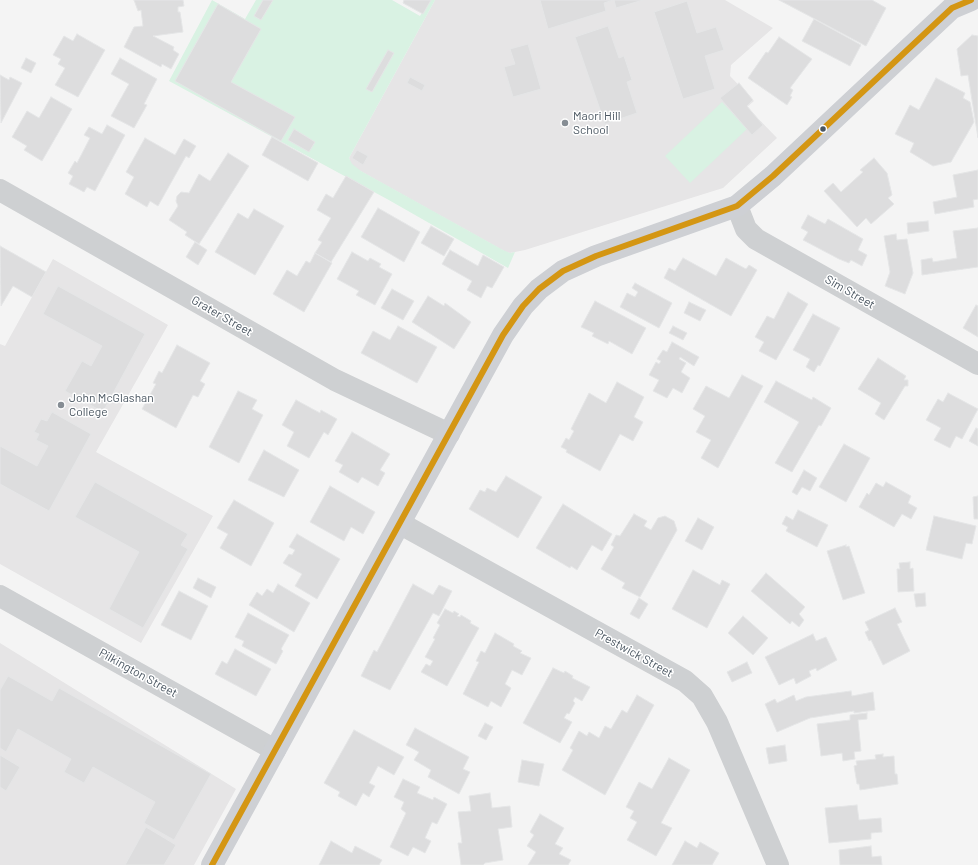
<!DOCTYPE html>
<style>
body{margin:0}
canvas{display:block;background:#f4f4f4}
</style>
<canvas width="978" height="865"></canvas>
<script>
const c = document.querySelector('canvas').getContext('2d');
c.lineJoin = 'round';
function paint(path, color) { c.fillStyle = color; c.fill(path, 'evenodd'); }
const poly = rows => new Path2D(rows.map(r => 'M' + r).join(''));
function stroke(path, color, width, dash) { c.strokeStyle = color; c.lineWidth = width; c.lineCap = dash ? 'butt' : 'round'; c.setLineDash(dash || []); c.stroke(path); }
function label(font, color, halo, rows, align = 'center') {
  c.font = font + ' Barlow,sans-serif'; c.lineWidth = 3; c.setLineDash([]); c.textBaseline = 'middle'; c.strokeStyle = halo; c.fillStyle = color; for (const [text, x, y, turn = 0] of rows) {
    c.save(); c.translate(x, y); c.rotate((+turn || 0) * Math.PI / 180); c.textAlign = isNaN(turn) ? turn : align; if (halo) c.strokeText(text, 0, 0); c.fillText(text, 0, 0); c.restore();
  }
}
paint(poly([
 [435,0,725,0,773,28,731,65,730,76,754,101,747,107,777,138,723,188,525,250,510,253,506,252,355,168,351,164,349,158],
 [53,259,168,325,96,452,213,516,141,643,0,564,0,344,5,346],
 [0,643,236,789,194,865,0,865]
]), '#e6e5e6');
paint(poly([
 [212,0,245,19,256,0,392,0,420,16,429,0,435,0,349,158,352,164,361,171,503,250,510,253,515,252,508,268,387,199,169,81],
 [722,102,747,129,690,183,665,156]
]), '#d9f2e3');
const building = poly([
 [134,0,183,0,184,6,178,7,178,12,180,12,183,32,153,36,174,47,173,50,179,54,171,69,162,64,161,67,124,47,134,27,143,26,141,10,138,11,134,0],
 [263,0,273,0,261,20,254,16,263,0],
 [404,0,431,0,423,14,403,3,404,0],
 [540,0,613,0,604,3,606,11,548,29,540,0],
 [614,0,643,0,616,8,614,0],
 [779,0,872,0,886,8,866,46,779,0],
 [687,1,697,33,716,27,724,50,705,56,715,89,683,99,654,12,687,1],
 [218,4,261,29,231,82,295,117,281,141,175,81,218,4],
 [814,19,861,45,850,66,802,41,814,19],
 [608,26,619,58,624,56,632,80,627,82,637,113,605,124,575,37,608,26],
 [77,34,105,50,78,97,55,85,65,68,58,64,61,59,53,55,64,36,73,41,77,34],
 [972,35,978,36,978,138,968,75,961,76,957,49,972,35],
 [779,37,812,59,790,88,793,90,790,96,792,97,787,105,748,78,766,52,768,53,779,37],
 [528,44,541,89,513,97,504,67,515,64,510,49,528,44],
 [388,50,394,53,372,92,366,89,388,50],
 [26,58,36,63,31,73,21,68,26,58],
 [120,58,157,79,144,104,147,105,134,128,111,116,129,84,111,74,120,58],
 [0,75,9,80,10,77,22,83,1,123,0,75],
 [410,77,425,85,422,91,407,83,410,77],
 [936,78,965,93,963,98,970,102,974,122,951,162,933,166,910,152,914,143,895,134,910,105,919,110,936,78],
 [739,83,753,100,747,106,763,125,752,135,720,98,739,83],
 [51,97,72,109,42,161,24,150,27,146,12,137,27,111,39,118,51,97],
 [107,125,125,135,95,191,87,187,84,192,69,184,73,176,68,173,75,161,77,163,90,138,84,135,89,127,102,134,107,125],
 [294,129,315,142,309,152,288,140,294,129],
 [272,137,318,163,308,181,262,155,272,137],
 [145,138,175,155,184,139,196,146,189,158,186,156,158,206,150,201,147,207,125,194,134,177,126,172,145,138],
 [357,150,368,156,363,165,352,158,357,150],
 [228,153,249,166,199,244,185,235,187,232,169,220,178,206,176,201,177,196,181,192,189,193,199,174,210,181,228,153],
 [874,158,887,173,892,195,888,198,894,204,871,224,866,218,857,227,824,191,833,183,841,192,863,172,860,170,874,158],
 [978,170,978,199,973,200,974,207,935,214,933,202,957,197,953,175,978,170],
 [346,176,374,192,331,262,315,253,322,242,318,240,331,218,317,210,326,194,333,198,346,176],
 [378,208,420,232,404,262,361,237,378,208],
 [254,209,284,226,255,275,215,252,238,213,248,219,254,209],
 [808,215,825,224,828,219,863,239,858,250,867,255,862,266,851,260,849,263,839,259,803,240,808,232,801,228,808,215],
 [928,221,929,231,908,234,907,223,928,221],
 [431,226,454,239,444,256,421,243,431,226],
 [978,228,978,267,922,275,921,260,932,258,933,262,957,258,953,231,978,228],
 [896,234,897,240,907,239,913,273,905,294,885,286,890,272,884,236,896,234],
 [195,242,207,250,198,265,186,257,195,242],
 [0,246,46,272,32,297,13,286,1,306,0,246],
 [450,250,478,266,483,255,504,267,492,288,487,286,481,298,467,290,472,281,442,264,450,250],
 [352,252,368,261,370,258,381,264,379,267,392,274,375,305,356,295,359,291,337,279,352,252],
 [315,253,332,263,304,312,273,294,287,270,297,276,306,261,310,263,315,253],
 [683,258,716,276,726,258,746,269,749,265,757,270,731,316,664,278,669,268,675,271,683,258],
 [635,283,672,303,659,328,620,307,627,293,635,297,638,292,632,288,635,283],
 [58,286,145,334,103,412,65,391,82,361,91,366,102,346,43,314,58,286],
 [392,289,414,301,403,320,381,308,392,289],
 [788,292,808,304,776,360,759,351,764,342,755,337,767,316,774,319,788,292],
 [428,296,444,306,445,303,471,322,454,349,412,322,428,296],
 [595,301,646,328,632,354,609,341,608,344,592,336,594,333,581,327,595,301],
 [689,302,706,310,700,321,684,313,689,302],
 [976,305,978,306,978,337,963,328,976,305],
 [813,314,840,328,820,366,818,365,814,372,806,367,810,359,793,350,813,314],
 [398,326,437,347,417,383,361,353,373,331,390,340,398,326],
 [673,326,687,333,683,340,669,333,673,326],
 [672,342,699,357,694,366,680,357,679,359,686,363,681,372,690,378,682,393,673,388,667,398,653,391,659,380,649,375,656,362,659,364,661,361,657,359,663,350,667,352,672,342],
 [177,345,210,363,200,381,205,384,198,397,193,395,176,428,142,409,156,384,153,383,159,371,162,373,177,345],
 [878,358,906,376,904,380,908,380,908,386,905,386,884,420,875,414,881,403,858,389,878,358],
 [742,375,763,386,718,468,701,458,711,440,696,432,705,416,693,409,706,386,729,398,742,375],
 [776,381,812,400,813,397,831,408,821,426,819,425,792,472,775,463,799,422,764,402,776,381],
 [617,382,644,397,634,417,643,422,633,441,620,434,600,471,566,452,567,450,561,447,566,438,569,440,574,431,571,429,589,393,606,403,617,382],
 [238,391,257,400,252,409,263,415,239,463,209,447,238,391],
 [948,393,978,409,962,439,956,436,950,448,934,440,941,428,926,420,938,399,943,402,948,393],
 [296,400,320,413,321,410,337,419,328,435,324,432,309,458,287,446,294,432,282,425,296,400],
 [52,412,91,434,49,511,0,484,0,446,37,466,48,446,36,440,39,434,34,432,41,419,47,421,52,412],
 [976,428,978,429,978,446,969,441,976,428],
 [352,432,390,454,380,470,385,473,378,486,362,477,358,483,339,472,343,465,335,461,352,432],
 [844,444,870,458,846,502,819,487,844,444],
 [264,450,299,470,284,497,248,480,264,450],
 [804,470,817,478,810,491,802,487,797,495,792,492,804,470],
 [506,476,542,497,518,538,469,509,480,490,485,492,487,488,496,492,506,476],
 [95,482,188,534,181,545,188,549,143,628,109,609,139,552,75,517,95,482],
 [886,482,911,496,908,503,917,508,911,519,902,514,894,527,859,507,867,493,869,495,876,483,883,487,886,482],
 [330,486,375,512,363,534,351,527,344,541,310,522,330,486],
 [978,496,978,519,974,519,973,497,978,496],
 [234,500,274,523,251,566,220,548,228,534,217,528,234,500],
 [563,504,612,534,602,551,592,545,577,570,571,566,570,568,536,548,563,504],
 [798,510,828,525,817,547,786,531,788,527,782,524,786,516,793,520,798,510],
 [634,514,647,521,644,526,651,530,658,518,665,516,674,521,677,530,640,597,622,588,625,583,601,569,614,547,611,545,616,535,620,536,634,514],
 [934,516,976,526,972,544,966,543,962,559,926,550,934,516],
 [698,518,714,527,702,550,685,541,698,518],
 [297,534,340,559,317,599,295,586,302,574,283,563,289,554,292,555,295,550,289,547,297,534],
 [846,545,846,547,849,546,865,593,843,600,827,551,846,545],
 [910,562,910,569,913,568,914,591,898,592,897,569,900,569,899,563,910,562],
 [693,570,720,585,722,580,730,584,707,628,672,609,693,570],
 [766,573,805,607,799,614,804,620,799,627,792,621,790,624,751,591,766,573],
 [198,578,216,587,211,598,193,588,198,578],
 [278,584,310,603,294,632,249,605,257,592,262,596,267,589,273,593,278,584],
 [413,584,433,595,439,585,452,591,439,616,433,613,390,690,361,676,374,650,377,652,413,584],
 [179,591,208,606,191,640,161,625,179,591],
 [925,593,926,606,916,607,914,594,925,593],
 [639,598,648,604,639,619,630,614,639,598],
 [895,608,902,622,897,624,910,651,883,665,871,640,869,641,865,632,869,630,865,622,895,608],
 [445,609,453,613,454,611,459,614,457,616,460,617,461,615,471,621,470,623,479,628,447,686,421,672,426,664,430,666,433,661,425,657,435,639,433,638,440,625,437,623,445,609],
 [248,613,289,635,281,649,283,651,276,664,242,646,244,641,235,637,248,613],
 [743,616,768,638,753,655,728,633,743,616],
 [495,633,514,644,513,646,522,651,520,653,531,658,522,675,512,670,505,684,511,688,501,707,491,701,488,707,463,694,479,662,476,661,481,651,485,653,495,633],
 [813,634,816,641,826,637,837,660,817,671,816,668,809,671,811,676,796,684,794,678,779,685,765,657,813,634],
 [235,649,271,669,256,696,215,674,222,661,227,664,235,649],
 [747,662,752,673,732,682,727,672,747,662],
 [553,668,564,673,565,671,573,676,572,678,590,687,582,701,575,697,573,701,575,703,569,714,567,713,564,718,572,722,560,743,523,723,553,668],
 [8,676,52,701,59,688,211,774,174,840,144,823,155,802,93,767,84,783,64,772,71,759,18,729,6,752,0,748,0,690,8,676],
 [851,691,852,696,873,692,875,710,854,713,854,711,810,718,777,732,765,704,775,699,777,703,794,695,796,701,806,697,851,691],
 [637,695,654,705,605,795,562,770,573,750,570,748,579,731,587,736,589,732,599,738,605,726,611,729,622,710,627,713,637,695],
 [867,713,867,719,858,720,861,751,854,752,855,759,843,761,842,753,821,756,817,724,850,720,850,715,867,713],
 [485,723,493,727,486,740,478,736,485,723],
 [415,728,469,757,463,769,470,772,459,794,428,777,431,770,414,760,419,752,406,745,415,728],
 [354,730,404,757,394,775,378,766,369,783,375,786,369,797,363,793,356,806,338,796,340,792,324,783,354,730],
 [785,745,787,761,769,764,766,748,785,745],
 [883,754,883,757,894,756,895,774,897,774,898,784,860,790,859,784,857,784,854,766,857,765,856,761,876,759,875,755,883,754],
 [0,755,20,767,6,791,0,787,0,755],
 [669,758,690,770,661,823,672,828,656,856,627,840,637,822,630,818,634,811,626,807,639,782,652,789,669,758],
 [522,760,544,764,539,786,518,782,522,760],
 [403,779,420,787,417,793,433,800,434,797,447,804,437,824,432,822,425,838,431,841,425,853,413,847,408,856,390,847,406,813,401,809,404,802,394,797,403,779],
 [490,793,492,808,510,806,512,827,498,829,503,860,485,863,483,865,461,865,458,843,462,843,458,812,471,811,469,796,490,793],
 [857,805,859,820,881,818,882,832,871,833,871,839,829,843,825,808,857,805],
 [540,814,564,828,555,844,563,848,559,854,571,860,568,865,528,865,536,852,527,846,534,835,530,832,540,814],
 [146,827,176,845,164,865,125,865,146,827],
 [331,841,352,853,355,846,382,860,379,865,319,865,331,841],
 [685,841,697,848,700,842,719,853,712,865,672,865,685,841],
 [871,846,872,857,881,856,882,865,840,865,839,850,871,846]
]);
paint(building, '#ddddde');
stroke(building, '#e5e6e7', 1);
stroke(poly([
 [0,190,335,380,449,434],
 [737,206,746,229,756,239,978,364],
 [401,524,685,681,702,696,717,722,778,865],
 [0,596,275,750]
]), '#ced0d2', 22);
stroke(poly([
 [212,865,503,335,523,306,539,289,563,271,596,256,737,206,773,176,952,8,971,0]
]), '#ced0d4', 22);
stroke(poly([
 [212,865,503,335,523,306,539,289,563,271,596,256,737,206,773,176,952,8,971,0]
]), '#d49613', 6);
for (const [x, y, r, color] of [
 [565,123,4,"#868d94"],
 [823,129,3.5,"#4a5661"],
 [61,405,4,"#868d94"]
]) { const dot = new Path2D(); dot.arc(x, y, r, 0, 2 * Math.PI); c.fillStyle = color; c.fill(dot); stroke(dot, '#fff', 1.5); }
label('12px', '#4a5661', '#fff', [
 ["Maori Hill",573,116],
 ["School",573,130],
 ["John McGlashan",69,398],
 ["College",69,412]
], 'left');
label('12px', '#4a5661', '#fff', [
 ["Sim Street",850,292,30],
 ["Grater Street",222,316,30],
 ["Prestwick Street",634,653,29],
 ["Pilkington Street",138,673,29]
]);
</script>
